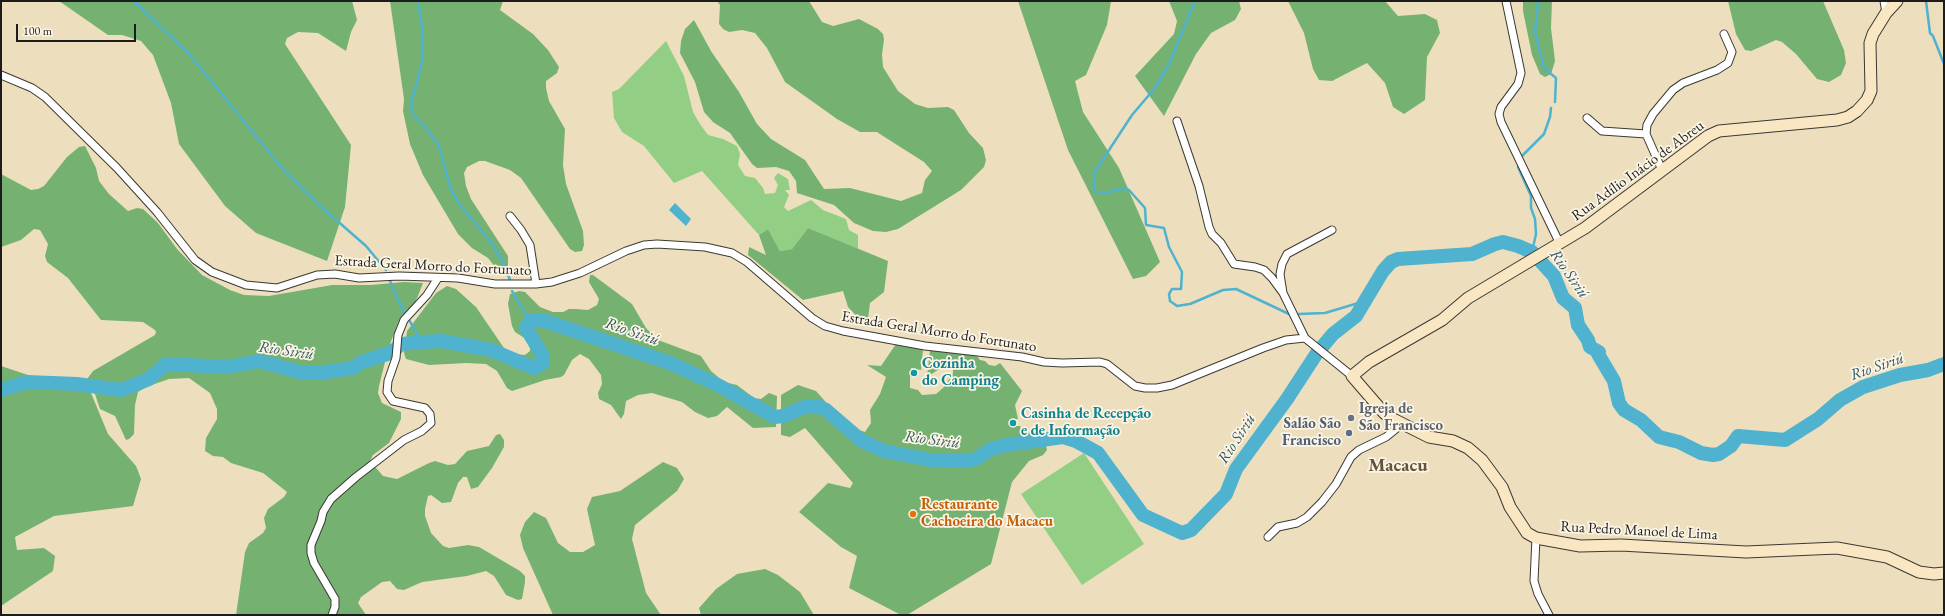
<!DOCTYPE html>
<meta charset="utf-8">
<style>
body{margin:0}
#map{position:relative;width:1945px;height:616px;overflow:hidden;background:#eddfbd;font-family:"EB Garamond",serif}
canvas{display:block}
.frame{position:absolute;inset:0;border:2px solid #1c1c1c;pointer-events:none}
.scale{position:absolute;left:16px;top:24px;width:120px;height:18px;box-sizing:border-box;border:2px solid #1c1c1c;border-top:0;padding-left:5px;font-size:12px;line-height:14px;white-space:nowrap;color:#1c1c1c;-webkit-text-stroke:3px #fcf5e5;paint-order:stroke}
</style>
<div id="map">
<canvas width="1945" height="616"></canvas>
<div class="frame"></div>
<div class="scale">100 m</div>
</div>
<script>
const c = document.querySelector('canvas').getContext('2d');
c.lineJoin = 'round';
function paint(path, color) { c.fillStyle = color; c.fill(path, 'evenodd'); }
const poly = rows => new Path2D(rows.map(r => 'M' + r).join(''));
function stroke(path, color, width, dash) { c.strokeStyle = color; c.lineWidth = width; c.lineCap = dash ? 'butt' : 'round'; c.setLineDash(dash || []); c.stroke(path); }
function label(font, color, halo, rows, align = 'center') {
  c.font = font + ' "EB Garamond",serif'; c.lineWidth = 3.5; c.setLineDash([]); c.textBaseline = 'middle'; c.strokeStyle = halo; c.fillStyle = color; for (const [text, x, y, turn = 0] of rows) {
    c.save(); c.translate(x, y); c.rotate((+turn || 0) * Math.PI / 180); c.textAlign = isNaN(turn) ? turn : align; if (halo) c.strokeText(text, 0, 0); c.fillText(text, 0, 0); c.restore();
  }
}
paint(poly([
 [666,41,684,76,693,112,700,124,708,135,723,139,737,146,740,154,738,165,745,176,755,178,763,188,765,194,775,193,778,185,774,178,778,173,788,179,790,190,785,190,789,195,784,207,788,211,811,200,823,210,846,219,849,230,858,235,858,249,808,228,792,249,780,251,768,229,759,235,702,171,674,183,644,146,622,132,614,118,612,92,619,89],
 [1084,453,1144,544,1082,585,1021,494]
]), '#92cf85');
paint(poly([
 [59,1,352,1,357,20,351,32,346,51,318,33,298,32,287,38,285,44,351,145,345,207,327,261,256,233,225,206,179,144,171,103,153,55,141,41,122,35,108,35],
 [390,1,503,1,500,10,533,34,548,50,559,67,557,73,546,81,546,88,549,101,565,129,563,165,566,184,583,231,584,245,582,251,575,252,570,249,521,178,510,170,485,161,479,161,467,167,464,173,466,186,471,199,508,256,508,270,500,273,488,258,472,248,458,234,423,175,410,144,403,111,404,99],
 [717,1,809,1,822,22,833,26,859,19,878,29,883,34,884,40,882,54,883,67,898,91,915,104,928,108,948,107,954,110,969,133,983,148,986,160,984,167,961,190,898,229,886,232,873,231,854,223,834,205,797,193,796,181,789,171,776,167,757,168,752,164,730,133,713,122,704,112,695,82,680,53,681,41,685,29,694,20,711,51,739,92,757,124,771,139,805,160,824,189,850,188,901,201,922,193,925,180,932,171,924,162,883,136,877,132,860,132,837,119,785,82,767,48,755,33,742,30,729,32,723,29,719,24,720,5],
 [1018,1,1111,1,1107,25,1086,75,1075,81,1083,112,1119,168,1160,262,1146,276,1133,279,1068,150],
 [1169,1,1239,1,1241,9,1235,20,1211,33,1196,54,1164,116,1135,76,1174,34,1177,21],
 [1288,1,1385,1,1398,16,1425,14,1437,20,1440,33,1427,57,1425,100,1404,114,1393,107,1385,83,1367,63,1332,81,1319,80,1313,69,1304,33],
 [1523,1,1552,1,1551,28,1555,61,1551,74,1545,77,1540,74,1532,55,1523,11],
 [1728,1,1823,1,1844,50,1846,63,1841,75,1829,82,1817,79,1796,54,1782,42,1776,40,1751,51,1745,50,1736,34],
 [85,146,96,168,99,181,109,194,128,211,137,208,143,209,158,223,177,249,202,275,230,290,244,295,269,296,332,285,371,285,404,282,423,283,414,306,403,314,398,322,388,350,379,386,378,393,382,403,401,412,401,419,389,443,373,455,370,461,383,476,397,479,429,463,435,461,448,465,455,464,467,451,489,446,496,435,500,434,504,440,504,447,492,468,478,487,471,489,467,477,463,477,458,483,451,502,442,503,431,495,428,496,425,509,425,516,431,533,443,546,449,548,468,545,479,547,520,571,525,576,525,582,522,599,518,600,506,595,494,576,486,571,467,576,422,582,404,590,397,589,390,581,382,582,361,597,358,603,366,615,236,615,245,552,249,543,263,533,266,528,264,518,268,509,284,497,287,492,263,473,231,463,223,457,213,456,205,451,206,438,217,419,217,409,210,393,189,378,169,379,146,387,138,392,135,405,134,434,129,439,126,440,115,416,100,409,95,394,85,382,93,371,155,335,156,332,155,330,143,322,101,320,68,278,47,262,45,256,48,244,40,230,34,229,21,240,1,247,1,174,31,190,38,189,44,186,67,157,79,147],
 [808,228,888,261,884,292,870,303,867,327,848,307,843,291,803,300,748,255,749,247,766,255,759,235,768,229,780,251,792,249],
 [590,275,593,275,632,304,646,328,658,340,701,356,711,371,724,382,737,385,754,398,761,399,769,393,777,396,776,427,753,428,727,407,717,416,708,418,695,412,682,402,652,393,638,395,626,401,624,414,621,419,611,405,599,399,598,393,602,384,601,375,589,359,580,354,572,360,564,375,561,377,545,380,512,391,507,388,497,371,486,364,466,363,429,365,406,359,404,353,407,331,436,293,447,286,456,289,476,307,504,348,515,354,525,355,530,351,530,348,526,339,515,332,512,326,508,304,510,294,519,291,525,292,540,307,553,312,563,312,569,309,576,309,588,310,597,305,599,299,589,282],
 [896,344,923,349,921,370,911,368,910,379,910,388,918,390,922,395,936,394,944,387,953,373,953,367,944,366,927,377,930,350,977,356,980,360,985,361,989,365,995,366,1000,363,1022,391,1015,405,1018,419,1010,420,1010,426,1020,426,1023,433,1043,432,1047,450,1043,455,1029,461,1012,482,991,564,907,615,901,615,849,588,857,556,841,547,799,512,828,483,850,488,853,483,805,428,790,437,781,435,781,395,798,385,816,391,847,426,865,432,871,423,870,410,880,394,886,377,867,365,881,366],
 [1,366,49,382,78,385,91,393,108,434,136,466,141,479,133,506,54,516,15,537,17,550,44,548,55,556,53,571,1,606],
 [663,462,677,468,684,479,677,491,635,525,632,539,646,593,661,615,553,615,523,548,520,535,525,522,534,512,546,518,558,543,570,552,583,552,595,545,587,509,592,497,620,491],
 [765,569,778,575,800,592,814,615,701,615,699,608,716,589,737,574]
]), '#75b272');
paint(poly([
 [675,203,691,219,686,226,669,210],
 [916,451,922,452,927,456,930,464,916,461]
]), '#4fb2ce');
stroke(poly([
 [134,1,189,54,282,168,318,204,366,246,386,270],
 [418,1,422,27,422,61,411,105,413,115,427,129,439,146,451,190,460,205,491,242,503,261,510,280],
 [1195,1,1169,64,1155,88,1132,115,1094,173,1095,178,1093,186,1096,192,1105,193,1125,188,1129,190,1145,208,1146,225,1164,228,1169,247,1182,272,1181,289,1172,289,1169,294,1170,301,1177,306,1190,304,1223,290,1236,289,1289,314],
 [1538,1,1535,32,1544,68,1556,78,1555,102],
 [1926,1,1930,33,1933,36,1944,64],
 [1521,157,1544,134,1550,117,1551,108],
 [1518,167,1531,196,1531,208,1535,219,1536,234,1532,252],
 [390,281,405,315],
 [512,291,530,321],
 [1299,314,1325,313,1365,301],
 [409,320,422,342]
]), '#4fb2ce', 2.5);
stroke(poly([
 [1,390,27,382,77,384,120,390,127,388,149,379,166,364,228,367,259,361,299,372,320,373,353,368,362,362,390,353,402,344,422,342,441,341,491,350,534,368,543,363,543,356,526,328,530,321,542,320,670,363,718,385,775,417,783,416,807,406,817,406,826,410,862,441,884,451,930,460,966,461,976,459,991,449,1006,445,1063,437,1076,441,1098,453,1143,515,1182,533,1191,530,1226,494,1236,469,1287,399,1317,353,1333,334,1356,316,1383,271,1391,262,1398,259,1472,254,1495,244,1503,242,1518,246,1532,252,1554,276,1563,298,1575,308,1578,325,1588,340,1590,347,1599,352,1598,354,1614,381,1619,403,1624,410,1641,420,1659,437,1679,442,1701,453,1713,455,1719,454,1731,446,1738,436,1785,440,1818,419,1840,400,1863,387,1900,375,1928,370,1944,364]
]), '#4fb2ce', 14);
const street = poly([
 [1506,1,1521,73,1518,84,1501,107,1499,114,1501,122,1560,244],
 [1884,1,1886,13],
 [1,75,32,88,45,97,117,168,157,212,195,260,212,272,246,285,277,288,317,275,335,274,359,278,399,276,458,278,495,284,536,284,552,282,580,273,626,251,644,245,657,244,705,247,732,253,747,262,812,318,825,326,843,331,925,346,1022,357,1044,362,1062,363,1100,362,1107,364,1135,386,1145,388,1157,388,1172,385,1263,348,1286,340,1305,338,1352,376],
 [1587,118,1602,131,1646,134],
 [1177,121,1199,186,1209,227,1212,234,1221,243,1234,264,1255,267,1264,270,1272,278,1283,293,1305,338],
 [1662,170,1646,134,1647,125,1653,114,1673,90,1683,83,1717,70,1728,63,1732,52,1724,34],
 [510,216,521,230,530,245,536,284],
 [1283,293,1280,274,1282,264,1287,254,1332,230],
 [1268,537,1278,527,1297,523,1307,517,1322,502,1336,484,1351,457,1359,450,1386,437,1402,424],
 [1536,538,1534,581,1538,594,1549,615],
 [332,615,335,607,335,599,314,563,311,553,311,545,321,521,323,512,331,499,356,477,404,440,422,431,431,423,430,414,425,408,393,401,387,392,388,381,396,358,398,335,404,320,427,295,438,278]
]);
const secondary = poly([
 [1897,1,1886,13,1873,34,1870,43,1871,91,1867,100,1857,111,1848,117,1837,120,1719,131,1708,136,1585,228,1468,298,1442,320,1369,362,1352,376,1384,413,1393,419,1429,437,1453,441,1468,448,1482,460,1502,487,1510,507,1527,533,1536,538,1580,546,1621,545,1746,552,1837,548,1887,557,1919,572,1934,574,1944,573]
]);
stroke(street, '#3b3934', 9);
stroke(secondary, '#3b3934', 13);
stroke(street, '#fff', 7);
stroke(secondary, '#f9e7c3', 11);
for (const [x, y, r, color] of [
 [914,373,4,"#0f9aa8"],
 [1351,418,4,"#6b7280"],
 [1013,423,4,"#0f9aa8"],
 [1349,433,4,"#5c6f8a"],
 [913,514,4,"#e8710a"]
]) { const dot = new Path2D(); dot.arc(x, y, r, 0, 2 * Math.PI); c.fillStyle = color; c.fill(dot); stroke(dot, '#fcf5e5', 1.5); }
label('15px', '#1c1c1c', '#fcf5e5', [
 ["Rua Adílio Inácio de Abreu",1638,171,-36],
 ["Estrada Geral Morro do Fortunato",433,266,3],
 ["Estrada Geral Morro do Fortunato",939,332,9],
 ["Rua Pedro Manoel de Lima",1639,531,3]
]);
label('bold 15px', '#0d838f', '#fcf5e5', [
 ["Cozinha",922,364],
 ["do Camping",922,381],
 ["Casinha de Recepção",1021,414],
 ["e de Informação",1021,431]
], 'left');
label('bold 15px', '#5b616d', '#fcf5e5', [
 ["Igreja de",1359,409],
 ["São Francisco",1359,426]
], 'left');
label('bold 15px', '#4e5e75', '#fcf5e5', [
 ["Salão São",1341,424],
 ["Francisco",1341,441]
], 'right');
label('bold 15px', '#c56008', '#fcf5e5', [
 ["Restaurante",921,505],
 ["Cachoeira do Macacu",921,522]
], 'left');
label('italic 16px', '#305863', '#fcf5e5', [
 ["Rio Siriú",1569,274,55],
 ["Rio Siriú",632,332,19],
 ["Rio Siriú",286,351,8],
 ["Rio Siriú",1877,367,-19],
 ["Rio Siriú",1237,439,-57],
 ["Rio Siriú",932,440,7]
]);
label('bold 19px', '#645239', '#fcf5e5', [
 ["Macacu",1398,466]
]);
</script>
